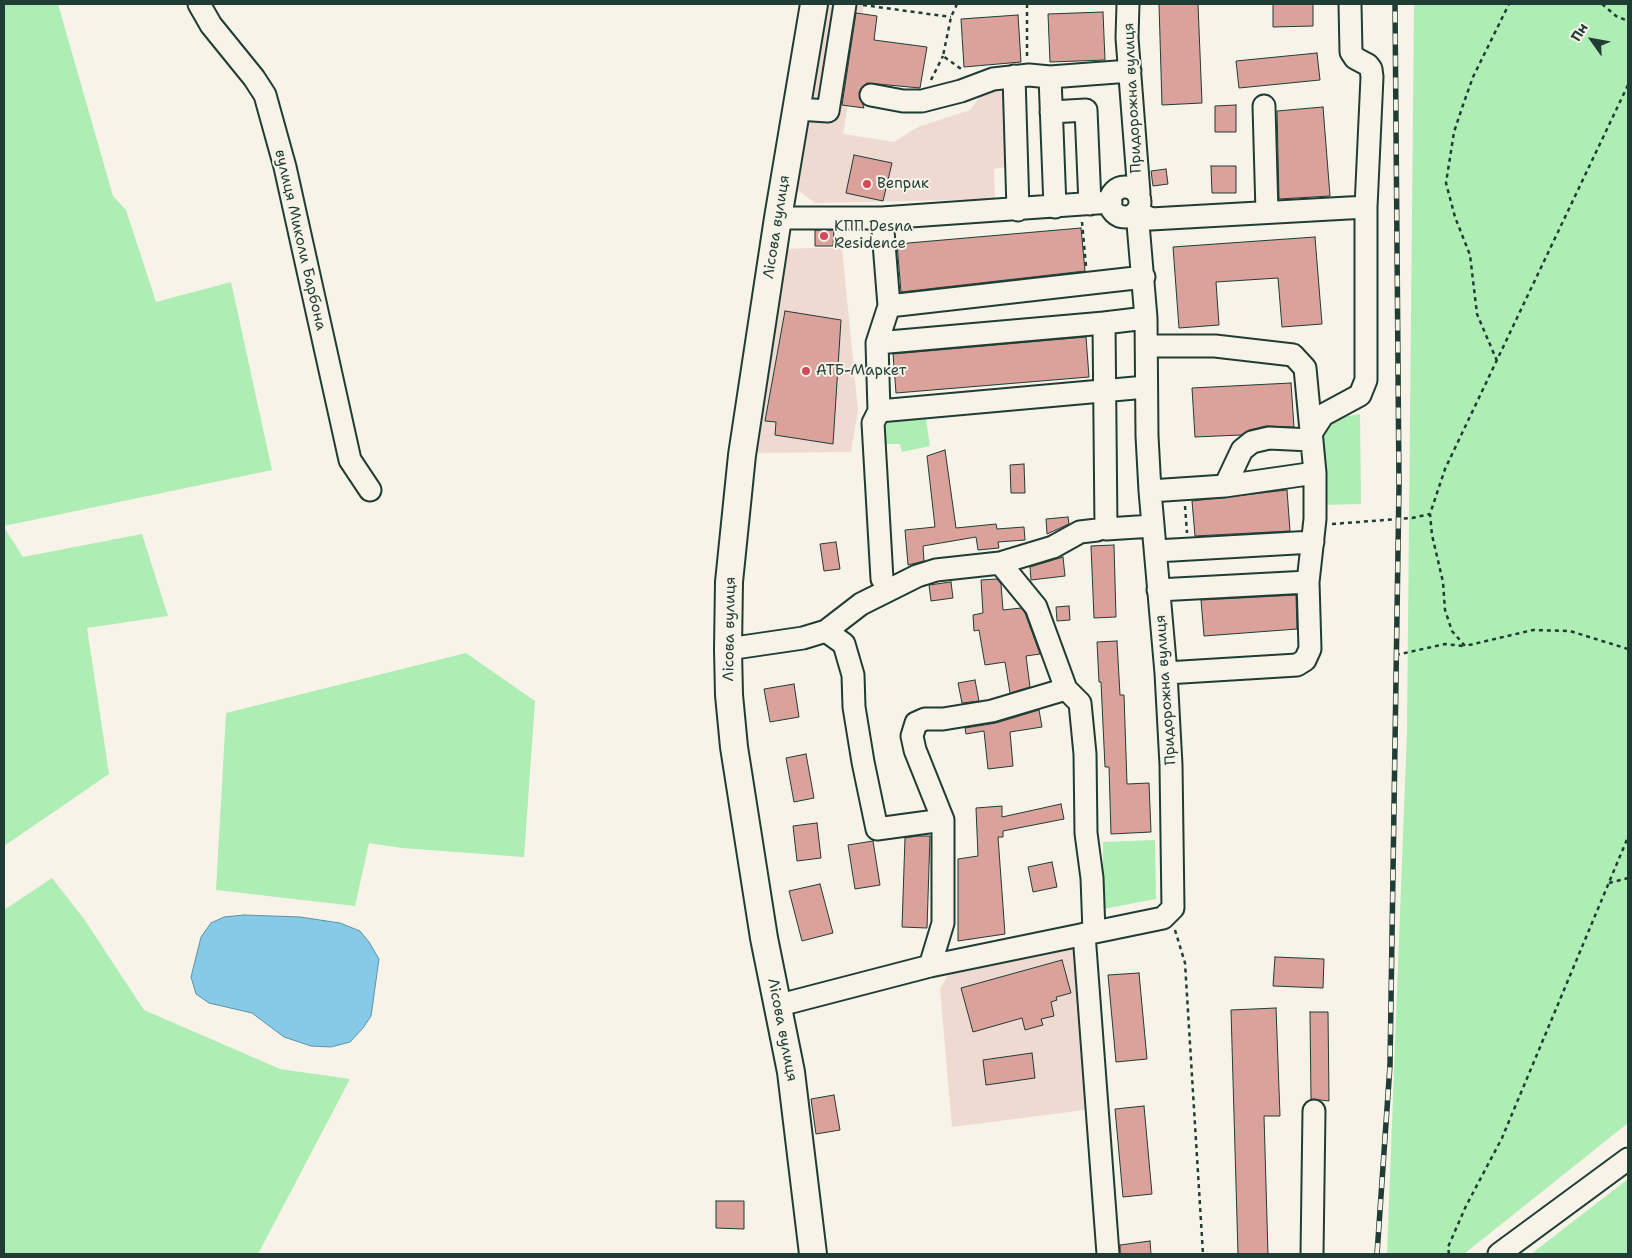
<!DOCTYPE html>
<meta charset="utf-8">
<style>
body{margin:0}
#map{position:relative;width:1632px;height:1258px;overflow:hidden;background:#f7f3e8;font-family:"Shantell Sans",sans-serif}
canvas{display:block}
.frame{position:absolute;inset:0;border:5px solid #1f3d34;pointer-events:none}
.north{position:absolute;left:1567px;top:15px;width:50px;height:50px;-webkit-text-stroke:4px #f7f3e8;paint-order:stroke;rotate:302deg;font-size:14px;font-weight:700;line-height:20px;text-align:center;color:#1f3d34}
.north::after{content:'';display:block;margin:auto;width:18px;height:22px;background:#1f3d34;clip-path:polygon(50% 0,100% 100%,50% 72%,0 100%)}
</style>
<div id="map">
<canvas width="1632" height="1258"></canvas>
<div class="frame"></div>
<div class="north">Пн</div>
</div>
<script>
const c = document.querySelector('canvas').getContext('2d');
c.lineJoin = 'round';
function paint(path, color) { c.fillStyle = color; c.fill(path, 'evenodd'); }
const poly = rows => new Path2D(rows.map(r => 'M' + r).join(''));
function stroke(path, color, width, dash) { c.strokeStyle = color; c.lineWidth = width; c.lineCap = dash ? 'butt' : 'round'; c.setLineDash(dash || []); c.stroke(path); }
function label(font, color, halo, rows, align = 'center') {
  c.font = font + ' "Shantell Sans",sans-serif'; c.lineWidth = 4; c.setLineDash([]); c.textBaseline = 'middle'; c.strokeStyle = halo; c.fillStyle = color; for (const [text, x, y, turn = 0] of rows) {
    c.save(); c.translate(x, y); c.rotate((+turn || 0) * Math.PI / 180); c.textAlign = isNaN(turn) ? turn : align; if (halo) c.strokeText(text, 0, 0); c.fillText(text, 0, 0); c.restore();
  }
}
paint(poly([
 [826,4,864,4,843,134,894,142,918,127,970,110,985,89,1006,86,1012,166,994,169,995,199,815,203,795,188],
 [813,248,842,248,858,411,851,452,752,453,782,249],
 [1069,946,1080,960,1093,1109,952,1127,940,989,949,973]
]), '#efdad1');
paint(poly([
 [4,4,58,4,113,196,126,210,156,302,231,282,272,470,4,526],
 [1414,4,1628,4,1628,1123,1464,1254,1387,1254,1407,731],
 [925,412,930,446,902,452,900,444,886,444,883,417],
 [1360,414,1361,504,1324,505,1323,432,1336,418],
 [4,527,23,557,142,534,168,616,87,628,109,774,4,846],
 [466,653,535,701,524,857,402,848,369,843,355,906,216,890,226,713],
 [1155,840,1156,899,1103,909,1103,842],
 [52,878,84,919,144,1010,280,1069,350,1079,258,1254,4,1254,4,910],
 [1628,1179,1628,1254,1531,1254]
]), '#aeedb4');
const water = poly([
 [244,915,300,917,340,923,360,931,369,942,379,959,371,1016,363,1028,350,1042,331,1047,311,1046,284,1037,252,1013,209,1003,196,994,191,977,201,937,211,923,224,917,244,915]
]);
paint(water, '#87cae8');
stroke(water, '#5d92a0', 1);
const building = poly([
 [1159,4,1198,4,1202,103,1162,105,1159,4],
 [1273,4,1313,4,1313,26,1273,27,1273,4],
 [1103,12,1105,60,1050,62,1048,14,1103,12],
 [856,13,877,16,874,40,927,47,920,88,867,83,862,87,859,93,864,108,842,105,856,13],
 [1018,15,1021,62,964,67,961,19,1018,15],
 [1317,53,1320,80,1239,88,1236,61,1317,53],
 [1236,105,1236,132,1215,132,1215,106,1236,105],
 [1323,107,1330,196,1279,199,1277,111,1323,107],
 [854,155,892,163,883,201,846,193,854,155],
 [1211,166,1236,166,1236,193,1212,193,1211,166],
 [1166,169,1168,184,1153,186,1151,171,1166,169],
 [1081,228,1085,271,901,292,897,244,1081,228],
 [815,230,834,230,833,246,815,246,815,230],
 [1315,237,1322,324,1282,327,1278,278,1216,282,1219,325,1179,328,1173,247,1315,237],
 [785,311,841,320,833,444,775,435,776,422,765,421,785,311],
 [1086,337,1089,377,896,393,893,354,1086,337],
 [1291,383,1294,427,1266,426,1249,430,1241,435,1195,437,1192,388,1291,383],
 [945,450,956,528,996,524,997,529,1024,527,1025,540,998,542,999,548,978,550,976,537,923,546,924,561,908,565,905,530,935,527,927,456,945,450],
 [1024,464,1025,493,1011,493,1010,465,1024,464],
 [1287,490,1290,531,1195,536,1192,501,1287,490],
 [1068,517,1069,524,1047,534,1046,519,1068,517],
 [836,542,840,569,824,571,820,544,836,542],
 [1114,545,1116,617,1094,618,1091,546,1114,545],
 [1063,557,1065,576,1031,580,1030,567,1063,557],
 [997,579,1001,584,1003,610,1021,608,1025,613,1040,654,1026,656,1030,687,1010,693,1005,662,985,665,979,630,974,631,973,615,983,613,981,580,997,579],
 [951,582,953,598,931,601,929,585,951,582],
 [1296,595,1297,629,1204,636,1201,600,1296,595],
 [1069,606,1070,620,1057,621,1056,607,1069,606],
 [1117,641,1120,695,1124,695,1127,784,1149,783,1151,832,1111,834,1109,767,1105,767,1101,682,1099,682,1097,642,1117,641],
 [975,680,979,701,962,703,958,683,975,680],
 [794,684,799,717,770,722,764,689,794,684],
 [1039,710,1042,727,1010,732,1013,766,988,769,984,731,966,734,965,728,996,723,1039,710],
 [806,754,814,798,794,802,786,758,806,754],
 [1061,804,1064,819,1003,831,1003,837,998,837,1005,934,958,941,958,859,978,856,976,808,1002,806,1002,817,1061,804],
 [817,823,821,858,797,861,793,826,817,823],
 [918,836,930,836,927,928,902,927,905,838,918,836],
 [873,841,880,885,855,889,848,845,873,841],
 [1052,862,1057,887,1033,892,1028,867,1052,862],
 [820,884,833,933,802,941,789,891,820,884],
 [1275,957,1324,959,1323,988,1273,986,1275,957],
 [1062,960,1071,993,1056,997,1057,1000,1051,1002,1054,1016,1041,1019,1043,1025,1025,1030,1022,1018,973,1032,961,988,1062,960],
 [1139,973,1147,1059,1116,1062,1108,975,1139,973],
 [1276,1008,1280,1116,1264,1116,1268,1254,1238,1254,1231,1010,1276,1008],
 [1310,1012,1328,1012,1329,1101,1311,1099,1310,1012],
 [1032,1053,1035,1078,986,1085,983,1060,1032,1053],
 [834,1095,840,1130,816,1134,811,1099,834,1095],
 [1144,1106,1152,1194,1123,1197,1115,1109,1144,1106],
 [716,1201,744,1201,744,1229,716,1228,716,1201],
 [1150,1241,1151,1254,1120,1254,1120,1245,1150,1241]
]);
paint(building, '#dba19b');
stroke(building, '#1f3d34', 1);
const minor = poly([
 [199,4,211,25,254,78,265,95,285,167,350,460,370,490],
 [1128,4,1127,38,1139,193],
 [1350,4,1351,52,1355,58,1368,65,1371,69,1372,77,1366,207],
 [1014,76,1018,210],
 [1050,77,1055,207],
 [871,95,903,101,922,101,961,91,993,79,1029,75,1050,77,1130,71],
 [1264,106,1267,212],
 [797,109,828,111,845,4],
 [1051,112,1086,110,1090,204],
 '1110 202a15 15 0 1 1 30 0a15 15 0 1 1-30 0Z',
 [1137,212,1151,219,1366,207,1366,380,1360,395,1323,415,1310,435],
 [778,218,882,218,1111,202],
 [882,218,889,306,877,343,879,411,1146,387],
 [889,306,1144,277],
 [1146,318,1104,323,1106,529,1153,526],
 [877,343,1104,323],
 [1147,346,1215,346,1293,355,1305,368,1315,473],
 [879,411,873,423,882,579],
 [1225,486,1242,450,1252,442,1269,438,1311,440],
 [1150,491,1225,486,1315,473,1315,519,1308,582,1310,649,1305,660,1297,665,1166,673],
 [1156,551,1313,542],
 [1000,563,1053,547,1080,532,1097,530],
 [1158,590,1308,582],
 [826,631,844,644,853,675,854,707,863,762,877,829,943,820],
 [728,649,803,638,826,631,861,604,917,576,936,570,1000,563,1036,607,1066,689,1080,703,1085,754,1086,833,1092,878,1094,932],
 [1084,934,1108,1254],
 [930,966,943,923,943,820,915,750,912,736,916,723,925,719,943,719,992,711,1066,689],
 [776,1006,930,966,1163,918,1173,908,1171,765,1166,673,1150,491,1147,436,1146,318,1137,212],
 [1312,1254,1314,1111],
 [1499,1254,1628,1159]
]);
const major = poly([
 [813,1254,791,1072,764,938,734,747,729,695,728,649,729,582,742,455,778,218,814,4]
]);
stroke(minor, '#1f3d34', 25);
stroke(major, '#1f3d34', 30);
stroke(poly([
 [957,4,951,17,943,56,964,71],
 [1027,4,1027,58],
 [1602,4,1616,16,1628,21],
 [863,5,951,17],
 [931,80,943,56],
 [1628,85,1445,469,1430,514,1432,535,1443,582,1445,610,1452,631,1465,646,1533,630,1570,631,1628,649],
 [1082,222,1086,266],
 [1497,361,1477,314,1470,255,1455,217,1446,183,1454,132,1463,105,1473,77,1509,4],
 [1185,506,1187,533],
 [1332,524,1412,518,1430,514],
 [1396,655,1445,644,1463,646],
 [1609,883,1628,878],
 [1175,930,1185,963,1203,1254],
 [1449,1254,1448,1247,1466,1206,1502,1138,1628,837]
]), '#1f3d34', 2.5, [4, 4]);
stroke(minor, '#f7f3e8', 21);
stroke(major, '#f7f3e8', 26);
const rail = poly([
 [1377,1254,1390,1065,1399,486,1395,4]
]);
stroke(rail, '#1f3d34', 5.5);
stroke(rail, '#f7f3e8', 4, [11]);
for (const [x, y, r, color] of [
 [867,184,5,"#d1495b"],
 [824,236,5,"#d1495b"],
 [806,371,5,"#d1495b"]
]) { const dot = new Path2D(); dot.arc(x, y, r, 0, 2 * Math.PI); c.fillStyle = color; c.fill(dot); stroke(dot, '#f7f3e8', 2); }
label('15px', '#1f3d34', '#f7f3e8', [
 ["Придорожна вулиця",1133,98,-93],
 ["Лісова вулиця",777,227,-81],
 ["вулиця Миколи Барбона",300,240,77],
 ["Лісова вулиця",730,629,-89],
 ["Придорожна вулиця",1166,690,-94],
 ["Лісова вулиця",782,1030,79]
]);
label('15px', '#1f3d34', '#f7f3e8', [
 ["Веприк",877,184],
 ["КПП Desna",834,227],
 ["Residence",834,244],
 ["АТБ-Маркет",816,371]
], 'left');
</script>
